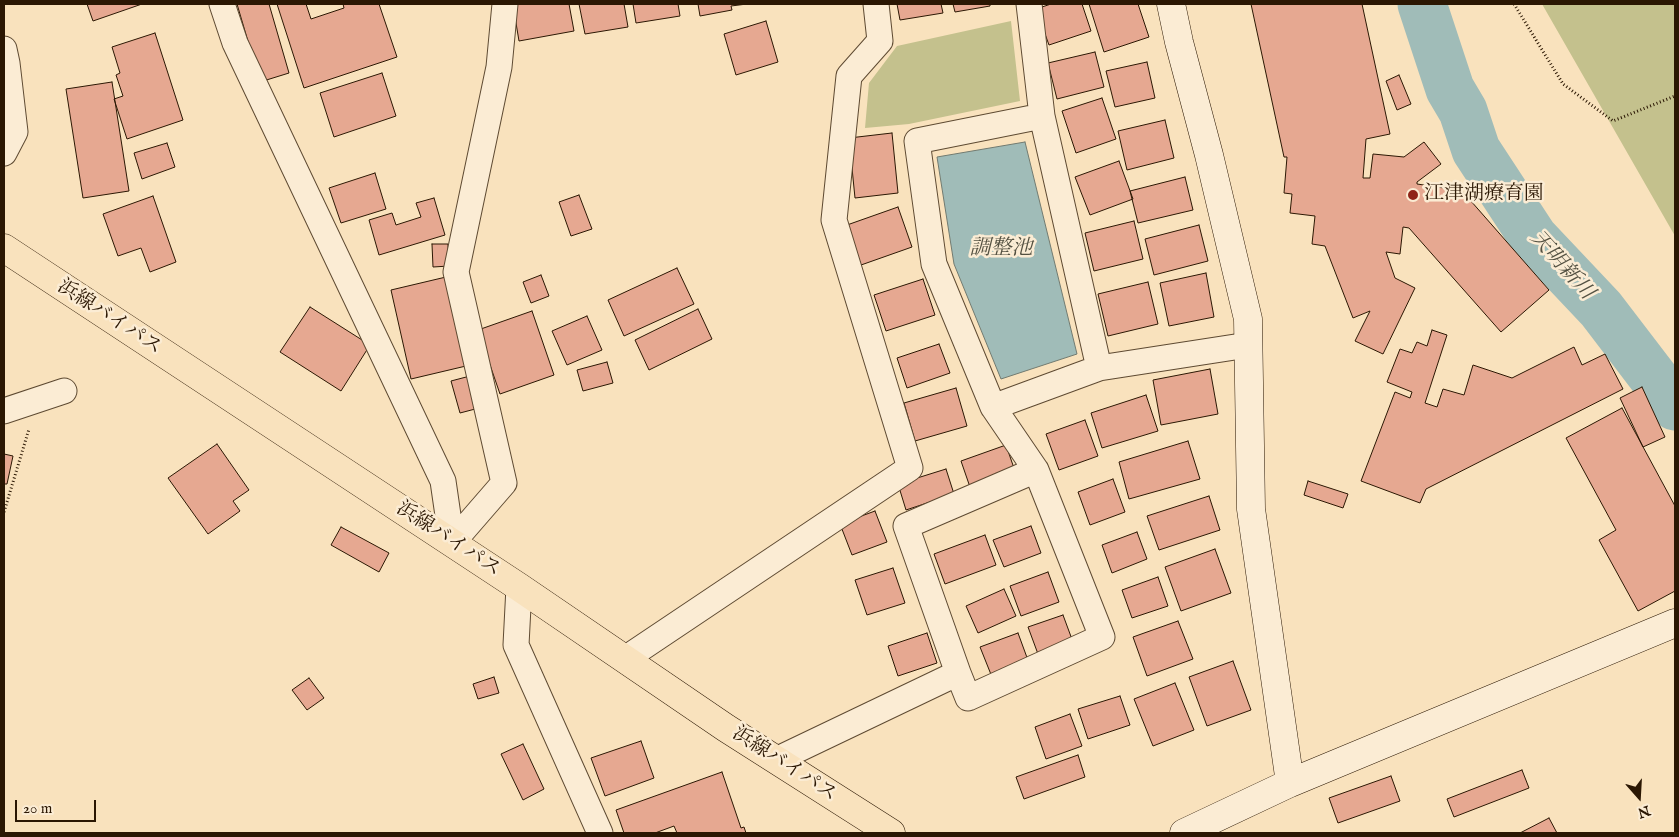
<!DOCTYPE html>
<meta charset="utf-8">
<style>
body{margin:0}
#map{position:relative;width:1679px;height:837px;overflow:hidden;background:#f9e2bd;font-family:"IM FELL English",serif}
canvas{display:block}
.frame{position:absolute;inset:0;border:5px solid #2b1703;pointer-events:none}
.north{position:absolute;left:1614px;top:772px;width:50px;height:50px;-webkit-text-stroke:4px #fbecd4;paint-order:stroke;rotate:161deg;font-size:14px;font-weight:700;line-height:20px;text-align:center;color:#2b1703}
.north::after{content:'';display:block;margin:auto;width:18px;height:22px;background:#2b1703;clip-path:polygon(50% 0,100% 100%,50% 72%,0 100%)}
.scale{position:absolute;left:15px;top:800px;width:81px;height:22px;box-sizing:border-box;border:2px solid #2b1703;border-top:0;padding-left:6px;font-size:15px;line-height:18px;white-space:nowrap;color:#2b1703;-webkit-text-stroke:4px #fbecd4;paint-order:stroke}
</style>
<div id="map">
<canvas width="1679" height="837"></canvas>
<div class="frame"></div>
<div class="north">N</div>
<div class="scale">20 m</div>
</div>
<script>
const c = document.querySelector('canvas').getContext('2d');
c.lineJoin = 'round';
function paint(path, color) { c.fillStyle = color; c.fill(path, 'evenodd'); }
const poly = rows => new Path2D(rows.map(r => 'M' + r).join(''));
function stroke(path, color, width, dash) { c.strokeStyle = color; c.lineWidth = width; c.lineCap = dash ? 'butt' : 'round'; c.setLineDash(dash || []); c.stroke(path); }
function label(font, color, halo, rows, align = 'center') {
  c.font = font + ' "IM FELL English","Noto Serif JP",serif'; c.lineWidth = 5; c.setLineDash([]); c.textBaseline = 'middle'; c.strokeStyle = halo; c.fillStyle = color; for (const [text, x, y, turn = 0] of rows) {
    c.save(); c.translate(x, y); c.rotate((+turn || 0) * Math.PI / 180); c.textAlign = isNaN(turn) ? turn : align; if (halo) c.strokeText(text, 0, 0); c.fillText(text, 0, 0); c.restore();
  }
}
paint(poly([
 [1542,4,1675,4,1675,236],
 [1011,21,1020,101,909,124,865,128,869,83,897,46]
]), '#c4c18d');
const water = poly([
 [1025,142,1077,354,1001,379,954,264,937,157,1025,142]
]);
paint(water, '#a0bcb8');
stroke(water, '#717a70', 1);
stroke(poly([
 [1422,4,1450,89,1463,111,1476,150,1533,237,1601,309,1675,406]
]), '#a0bcb8', 49);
const building = poly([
 [87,4,142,4,93,21,87,4],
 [237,4,269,4,289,73,260,82,237,4],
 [277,4,306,4,311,19,344,8,343,4,379,4,397,57,304,88,277,4],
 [519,4,569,4,574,31,519,41,513,5,519,4],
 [579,4,624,4,628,27,585,34,579,4],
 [633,4,678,4,680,16,636,23,633,4],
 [698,4,747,4,731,6,732,10,700,16,698,4],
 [897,4,941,4,943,13,900,20,897,4],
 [953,4,990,4,990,6,955,12,953,4],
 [1051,4,1082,4,1091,31,1049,45,1036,9,1051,4],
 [1089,4,1138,4,1149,37,1104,52,1089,4],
 [1251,4,1362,4,1390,134,1366,139,1363,178,1370,178,1373,154,1404,157,1424,142,1441,164,1417,182,1417,184,1451,189,1456,184,1549,290,1501,332,1409,228,1403,227,1400,254,1386,252,1395,278,1415,288,1383,354,1355,341,1370,311,1353,318,1325,246,1312,244,1315,216,1290,213,1292,194,1284,193,1287,157,1284,157,1251,4],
 [766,21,778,62,736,75,724,34,766,21],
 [155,33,183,120,127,139,114,99,123,96,116,75,120,73,112,47,155,33],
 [1095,52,1104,87,1057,99,1048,63,1095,52],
 [1147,62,1155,98,1115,107,1106,71,1147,62],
 [382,73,396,116,334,137,320,93,382,73],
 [1399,75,1411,104,1397,110,1386,81,1399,75],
 [112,82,129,191,83,198,66,89,112,82],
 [1102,98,1116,139,1076,153,1062,111,1102,98],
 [1165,120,1174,158,1127,170,1118,131,1165,120],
 [892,133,898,193,855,198,849,138,892,133],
 [167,143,175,167,142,179,134,153,167,143],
 [1119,161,1133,199,1090,215,1075,177,1119,161],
 [375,173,386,209,341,223,329,188,375,173],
 [1185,177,1193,210,1138,223,1130,191,1185,177],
 [579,195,592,229,571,236,559,202,579,195],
 [153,196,176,262,150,272,141,248,118,256,103,214,153,196],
 [434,198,445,235,379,255,369,220,392,213,396,225,421,217,416,203,434,198],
 [898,207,912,247,861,265,847,225,898,207],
 [1134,221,1143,259,1094,271,1085,233,1134,221],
 [1199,225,1208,261,1154,275,1145,239,1199,225],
 [432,244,448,244,449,266,433,267,432,244],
 [677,268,694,304,624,336,608,300,677,268],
 [1206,273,1214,317,1169,326,1160,283,1206,273],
 [541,275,549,296,531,303,523,282,541,275],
 [446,277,466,366,411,379,391,290,446,277],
 [923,279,935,315,886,331,874,295,923,279],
 [1148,282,1158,324,1108,336,1098,294,1148,282],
 [310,307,370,345,341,391,280,352,310,307],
 [698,309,712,339,649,370,635,340,698,309],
 [532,311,554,375,500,394,478,330,532,311],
 [587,316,602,350,567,365,552,331,587,316],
 [1432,330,1447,335,1425,403,1437,407,1443,389,1464,395,1473,365,1512,378,1574,347,1582,365,1605,354,1623,389,1426,489,1420,503,1361,481,1395,392,1410,398,1412,392,1387,382,1400,349,1412,353,1417,342,1427,346,1432,330],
 [939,344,950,373,907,388,897,358,939,344],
 [607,362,613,383,583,391,577,370,607,362],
 [1210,369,1218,414,1161,425,1153,380,1210,369],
 [470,376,479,408,460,413,451,381,470,376],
 [1642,387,1665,437,1643,447,1620,398,1642,387],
 [956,388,967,426,915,441,904,403,956,388],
 [1146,395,1158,431,1102,448,1091,413,1146,395],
 [1622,408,1675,506,1675,591,1638,611,1599,540,1616,530,1566,438,1622,408],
 [1085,420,1098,456,1059,470,1046,434,1085,420],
 [1188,441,1200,479,1129,499,1119,462,1188,441],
 [217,444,249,490,233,501,240,511,208,534,168,478,217,444],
 [1006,445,1016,474,971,490,961,461,1006,445],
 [4,454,13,456,7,484,4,484,4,454],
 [946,469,954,494,906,510,898,484,946,469],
 [1113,479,1125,512,1090,525,1078,492,1113,479],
 [1308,481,1348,494,1343,508,1304,495,1308,481],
 [1209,496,1220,530,1159,550,1147,516,1209,496],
 [875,511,887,542,852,555,840,524,875,511],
 [1031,526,1041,553,1004,567,993,540,1031,526],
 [341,527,389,553,379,572,331,545,341,527],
 [1137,532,1147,559,1112,573,1102,545,1137,532],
 [985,535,996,565,945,584,934,554,985,535],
 [1215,549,1231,593,1181,611,1165,567,1215,549],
 [893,568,905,603,867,615,855,580,893,568],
 [1048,572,1059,602,1021,616,1010,586,1048,572],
 [1158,577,1168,606,1132,618,1122,590,1158,577],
 [1004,589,1016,616,978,633,966,606,1004,589],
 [1063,615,1073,642,1038,654,1028,627,1063,615],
 [1178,621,1193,659,1147,676,1133,637,1178,621],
 [927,633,937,663,898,676,888,646,927,633],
 [1018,633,1029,663,992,677,980,647,1018,633],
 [1233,661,1251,710,1207,726,1189,677,1233,661],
 [494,677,499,693,478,699,473,684,494,677],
 [309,678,324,698,307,710,292,690,309,678],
 [1175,683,1194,730,1153,746,1134,699,1175,683],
 [1120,696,1130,725,1088,739,1078,709,1120,696],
 [1070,714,1082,746,1046,759,1035,727,1070,714],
 [641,741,654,778,605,796,591,758,641,741],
 [523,744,544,789,523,800,501,754,523,744],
 [1078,755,1085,777,1024,799,1016,777,1078,755],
 [1522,770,1529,788,1454,817,1447,799,1522,770],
 [722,772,741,828,744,827,746,833,677,833,674,826,655,833,624,833,616,810,722,772],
 [1391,776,1400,801,1338,823,1329,798,1391,776],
 [1549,818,1557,833,1520,833,1549,818]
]);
paint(building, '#e6a891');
stroke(building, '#2b1703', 1);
const street = poly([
 [222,4,235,43,443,481,452,543,504,483,456,272,499,67,505,4],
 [1029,4,1042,116,1099,368,1248,345],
 [4,49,7,63,15,132,4,153],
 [993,407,934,264,917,141,1042,116],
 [4,411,64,391],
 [1036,470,993,407,1099,368],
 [519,587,516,645,600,833],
 [625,659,910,468,834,220,849,76,880,41,876,4],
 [776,760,958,673,968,698,1102,637,1036,470,906,526,958,673]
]);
const secondary = poly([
 [1171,4,1179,42,1209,155,1248,319,1251,509,1290,783],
 [1184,833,1290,783,1675,623]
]);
const highway = poly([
 [4,248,519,587,726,728,891,833]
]);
stroke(street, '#5e4a32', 27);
stroke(secondary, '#2b1703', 29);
stroke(highway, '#2b1703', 29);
stroke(poly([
 [1514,4,1563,84,1613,121,1675,96],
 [4,512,29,429]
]), '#2b1703', 3, [1, 2.5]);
stroke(street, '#fbecd4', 25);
stroke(secondary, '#fbecd4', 28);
stroke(highway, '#f9e2bd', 28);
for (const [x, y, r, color] of [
 [1413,195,6,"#8f2418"]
]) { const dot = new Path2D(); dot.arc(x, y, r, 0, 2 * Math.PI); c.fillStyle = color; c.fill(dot); stroke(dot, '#fbecd4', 2); }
label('20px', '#2b1703', '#fbecd4', [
 ["江津湖療育園",1424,195]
], 'left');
label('20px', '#2b1703', '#fbecd4', [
 ["浜線バイパス",109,318,33],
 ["浜線バイパス",448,540,33],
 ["浜線バイパス",784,765,33]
]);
label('italic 21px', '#545142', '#fbecd4', [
 ["調整池",1001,250],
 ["天明新川",1561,266,48]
]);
</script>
